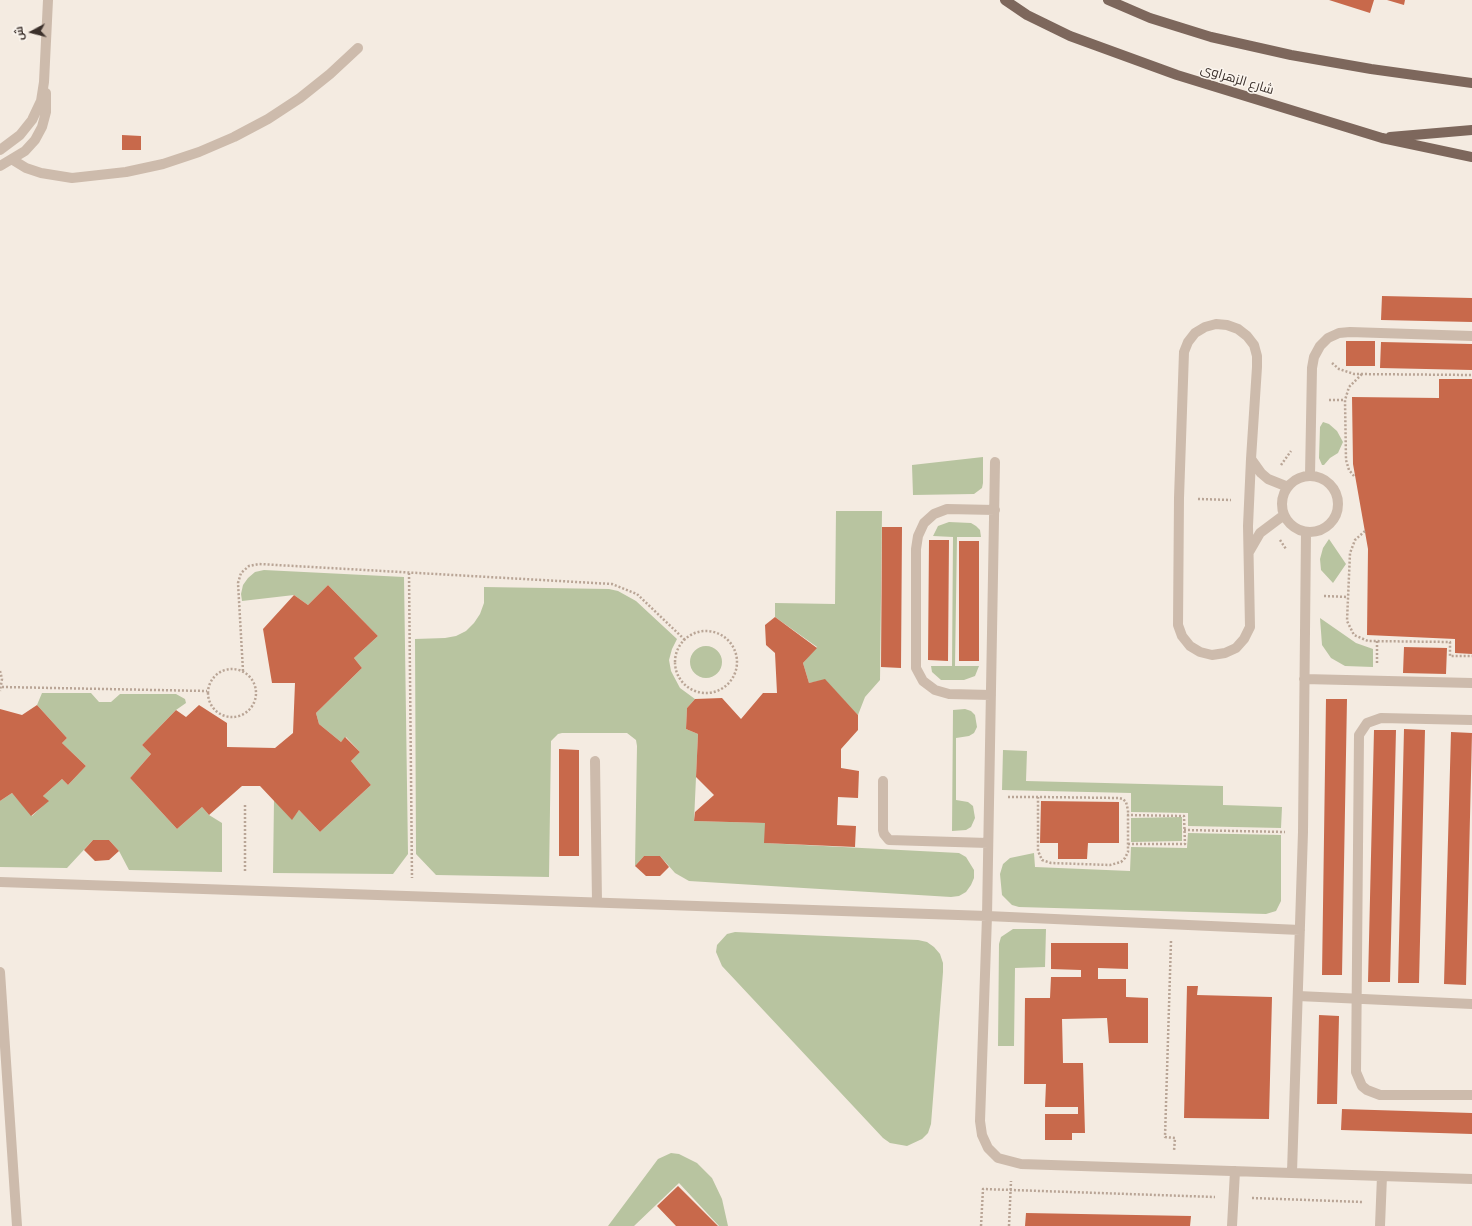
<!DOCTYPE html>
<meta charset="utf-8">
<style>
body{margin:0}
#map{position:relative;width:1472px;height:1226px;overflow:hidden;background:#f4ebe1;font-family:"Varela Round",Cairo,sans-serif}
canvas{display:block}
.north{position:absolute;left:12px;top:12px;width:40px;height:40px;-webkit-text-stroke:3px #fbf5ee;paint-order:stroke;rotate:263deg;font-size:11px;font-weight:700;line-height:16px;text-align:center;color:#3b302b}
.north::after{content:'';display:block;margin:auto;width:14px;height:18px;background:#3b302b;clip-path:polygon(50% 0,100% 100%,50% 72%,0 100%)}
</style>
<div id="map">
<canvas width="1472" height="1226"></canvas>
<div class="north">ش</div>
</div>
<script>
const c = document.querySelector('canvas').getContext('2d');
c.lineJoin = 'round';
function paint(path, color) { c.fillStyle = color; c.fill(path, 'evenodd'); }
const poly = rows => new Path2D(rows.map(r => 'M' + r).join(''));
function stroke(path, color, width, dash) { c.strokeStyle = color; c.lineWidth = width; c.lineCap = dash ? 'butt' : 'round'; c.setLineDash(dash || []); c.stroke(path); }
function label(font, color, halo, rows, align = 'center') {
  c.font = font + ' "Varela Round",Cairo,sans-serif'; c.lineWidth = 3; c.setLineDash([]); c.textBaseline = 'middle'; c.strokeStyle = halo; c.fillStyle = color; for (const [text, x, y, turn = 0] of rows) {
    c.save(); c.translate(x, y); c.rotate((+turn || 0) * Math.PI / 180); c.textAlign = isNaN(turn) ? turn : align; if (halo) c.strokeText(text, 0, 0); c.fillText(text, 0, 0); c.restore();
  }
}
paint(poly([
 [1323,422,1329,424,1337,431,1343,442,1338,453,1330,458,1324,465,1322,465,1319,458,1320,427],
 [983,457,983,483,982,488,974,494,913,495,912,465],
 [836,511,882,511,880,680,865,697,858,715,825,680,809,683,803,663,817,647,775,617,775,603,835,604],
 [949,522,971,523,976,526,980,530,981,537,957,537,955,666,979,666,975,676,964,680,941,680,932,672,931,666,952,666,953,537,933,536,938,526],
 [1329,539,1346,564,1333,583,1321,570,1320,559,1323,548],
 [264,570,404,577,408,854,393,874,273,873,274,800,292,819,299,810,320,832,371,785,351,761,360,752,346,737,341,742,319,724,316,713,362,668,354,658,378,636,328,585,308,605,294,595,242,601,241,594,243,585,248,578,255,572],
 [484,587,609,589,618,591,636,601,677,639,672,649,669,660,671,671,680,688,695,699,687,708,686,729,698,734,694,821,765,823,765,843,959,853,966,857,974,870,974,878,971,885,966,892,959,896,951,897,689,881,675,873,660,856,644,856,635,866,637,746,636,740,627,733,562,733,558,734,551,741,549,877,436,875,416,854,415,639,445,638,456,636,466,631,474,623,480,614,484,603],
 [1320,618,1356,643,1373,649,1373,667,1345,666,1331,658,1322,645],
 '690 662a16 16 0 1 1 32 0a16 16 0 1 1-32 0Z',
 [42,693,91,693,99,702,111,702,120,694,176,694,185,699,186,703,176,710,142,745,151,754,130,778,177,829,202,807,209,815,222,823,222,872,129,870,119,851,109,840,93,840,67,868,0,867,0,801,12,793,32,816,48,801,43,796,62,779,68,785,86,766,62,743,67,738,37,705],
 [965,709,971,711,975,715,977,727,974,733,969,736,956,738,956,800,968,802,973,806,975,818,971,827,966,830,952,831,953,710],
 [1003,750,1027,751,1026,781,1223,786,1223,805,1282,807,1281,828,1188,826,1188,813,1131,812,1131,793,1002,790],
 [1182,817,1182,841,1131,842,1131,818],
 [1188,833,1281,835,1281,901,1276,911,1266,914,1019,907,1012,905,1002,895,1000,874,1003,864,1010,858,1034,853,1035,867,1130,871,1131,847,1187,848],
 [1013,929,1046,929,1045,967,1015,968,1014,1046,998,1046,999,944,1001,937],
 [735,932,918,940,927,942,934,947,940,954,943,963,943,972,931,1124,928,1133,922,1139,907,1146,890,1143,883,1138,722,966,716,952,717,945,727,934],
 [671,1153,679,1154,697,1163,712,1178,722,1199,728,1226,719,1226,679,1183,634,1226,608,1226,658,1159]
]), '#b8c4a0');
paint(poly([
 [1329,0,1374,0,1370,13],
 [1387,0,1405,0,1404,5],
 [122,135,141,136,141,150,122,150],
 [1382,296,1472,298,1472,322,1381,320],
 [1346,341,1375,341,1375,366,1346,366],
 [1381,342,1472,344,1472,370,1380,368],
 [1439,379,1472,379,1472,654,1455,653,1455,639,1367,635,1368,549,1353,464,1352,397,1439,398],
 [882,527,902,527,901,668,881,667],
 [929,540,949,540,948,661,928,660],
 [959,541,979,541,979,661,959,661],
 [328,585,378,636,354,658,362,668,316,713,319,724,341,742,345,737,360,752,351,761,371,785,320,832,299,810,292,820,260,786,242,786,209,815,202,807,177,829,130,778,151,754,142,745,176,710,186,717,199,705,227,723,227,747,275,748,293,733,295,683,272,683,263,629,294,595,308,605],
 [775,617,817,648,803,663,809,683,825,679,858,715,858,730,841,749,841,768,859,771,858,798,838,797,837,825,856,826,855,847,764,843,765,823,694,821,695,812,714,795,696,777,698,734,686,729,687,708,695,699,722,698,741,719,763,693,777,693,775,653,766,645,765,625],
 [1404,647,1447,648,1446,674,1403,673],
 [1326,699,1347,699,1342,975,1322,975],
 [37,705,67,738,62,743,86,766,68,785,62,779,43,796,49,801,31,816,12,793,0,801,0,709,22,715],
 [1404,729,1425,730,1419,983,1398,983],
 [1374,730,1396,730,1390,982,1368,982],
 [1451,732,1472,733,1466,985,1444,984],
 [559,749,579,750,579,856,559,856],
 [1041,801,1119,802,1119,843,1088,843,1087,859,1058,859,1058,843,1040,843],
 [93,840,109,840,119,851,109,860,95,861,84,850],
 [644,856,660,856,669,867,660,876,646,876,635,866],
 [1051,943,1128,943,1128,969,1098,968,1098,979,1126,979,1126,997,1148,998,1148,1043,1109,1043,1107,1018,1062,1019,1063,1063,1083,1063,1085,1133,1072,1133,1072,1140,1045,1140,1045,1114,1078,1114,1078,1107,1045,1107,1046,1084,1024,1084,1025,998,1050,998,1051,977,1081,977,1081,970,1051,969],
 [1187,986,1198,986,1197,995,1272,997,1269,1119,1184,1118],
 [1319,1015,1339,1016,1337,1104,1317,1104],
 [1342,1109,1472,1113,1472,1134,1341,1130],
 [678,1186,718,1226,676,1226,657,1206],
 [1026,1213,1191,1216,1190,1226,1025,1226]
]), '#c8694b');
stroke(poly([
 [1332,363,1339,369,1354,374,1472,375],
 [1329,400,1345,400],
 [1281,465,1291,451],
 [1354,476,1349,470,1346,460,1345,400,1349,387,1362,374],
 [1198,499,1231,500],
 [1365,531,1355,540,1350,553,1347,621,1354,635,1368,641,1450,642,1450,656,1472,656],
 [1280,540,1286,549],
 [409,573,412,878],
 [1324,596,1347,597],
 '675 662a31 31 0 1 1 62 0a31 31 0 1 1-62 0Z',
 [1377,663,1377,641],
 '208 693a24 24 0 1 1 48 0a24 24 0 1 1-48 0Z',
 [0,671,2,679,0,691],
 [243,671,238,583,241,573,249,566,259,564,612,584,637,594,685,640],
 [2,687,207,691],
 [1008,797,1038,797,1119,798,1123,799,1126,802,1128,810,1128,852,1125,858,1121,862,1110,865,1051,863,1042,860,1038,851,1038,797],
 [245,805,245,872],
 [1127,815,1184,816,1185,844,1127,844],
 [1184,830,1285,832],
 [1171,941,1165,1137,1175,1138,1174,1151],
 [1252,1198,1363,1202],
 [981,1226,983,1189,1215,1197],
 [1009,1226,1011,1181]
]), '#b9a596', 2.5, [2, 2]);
stroke(poly([
 [0,150,20,135,32,120,41,101,44,82,48,0],
 [13,160,26,168,41,173,72,178,126,172,163,164,199,152,234,137,268,119,300,98,330,74,358,48],
 [0,166,25,151,35,140,42,127,46,112,46,93],
 [1251,459,1248,526,1250,627,1244,639,1236,648,1225,653,1212,655,1200,652,1190,646,1182,636,1178,625,1179,498,1184,352,1188,342,1195,333,1205,327,1216,324,1227,325,1238,329,1247,336,1254,345,1257,356,1257,367,1251,459,1261,473,1268,479,1288,487],
 [995,462,987,916,980,1121,982,1135,988,1148,998,1158,1021,1164,1472,1179],
 [1310,475,1312,368,1314,357,1320,346,1328,338,1339,333,1350,332,1472,336],
 '1282 504a28 28 0 1 1 56 0a28 28 0 1 1-56 0Z',
 [1249,552,1260,533,1284,515],
 [1304,679,1472,683],
 [991,695,949,694,935,690,923,681,916,668,916,549,918,536,924,523,934,514,947,509,995,510],
 [1472,720,1381,718,1367,723,1359,735,1356,1072,1362,1086,1367,1090,1380,1095,1472,1095],
 [595,761,597,902],
 [883,781,883,830,884,834,889,840,988,843],
 [0,882,987,916,1300,930],
 [0,972,17,1226],
 [1298,996,1472,1004],
 [1292,1172,1303,832,1306,532],
 [1232,1226,1235,1171],
 [1380,1226,1382,1176]
]), '#cdbbac', 10);
stroke(poly([
 [1005,0,1027,15,1070,36,1177,75,1382,138,1472,157],
 [1108,0,1150,18,1211,37,1291,55,1371,69,1472,83],
 [1390,137,1472,130]
]), '#7d675c', 10);
label('13px', '#3b302b', '#fbf5ee', [
 ["شارع الزهراوى",1237,80,17]
]);
</script>
